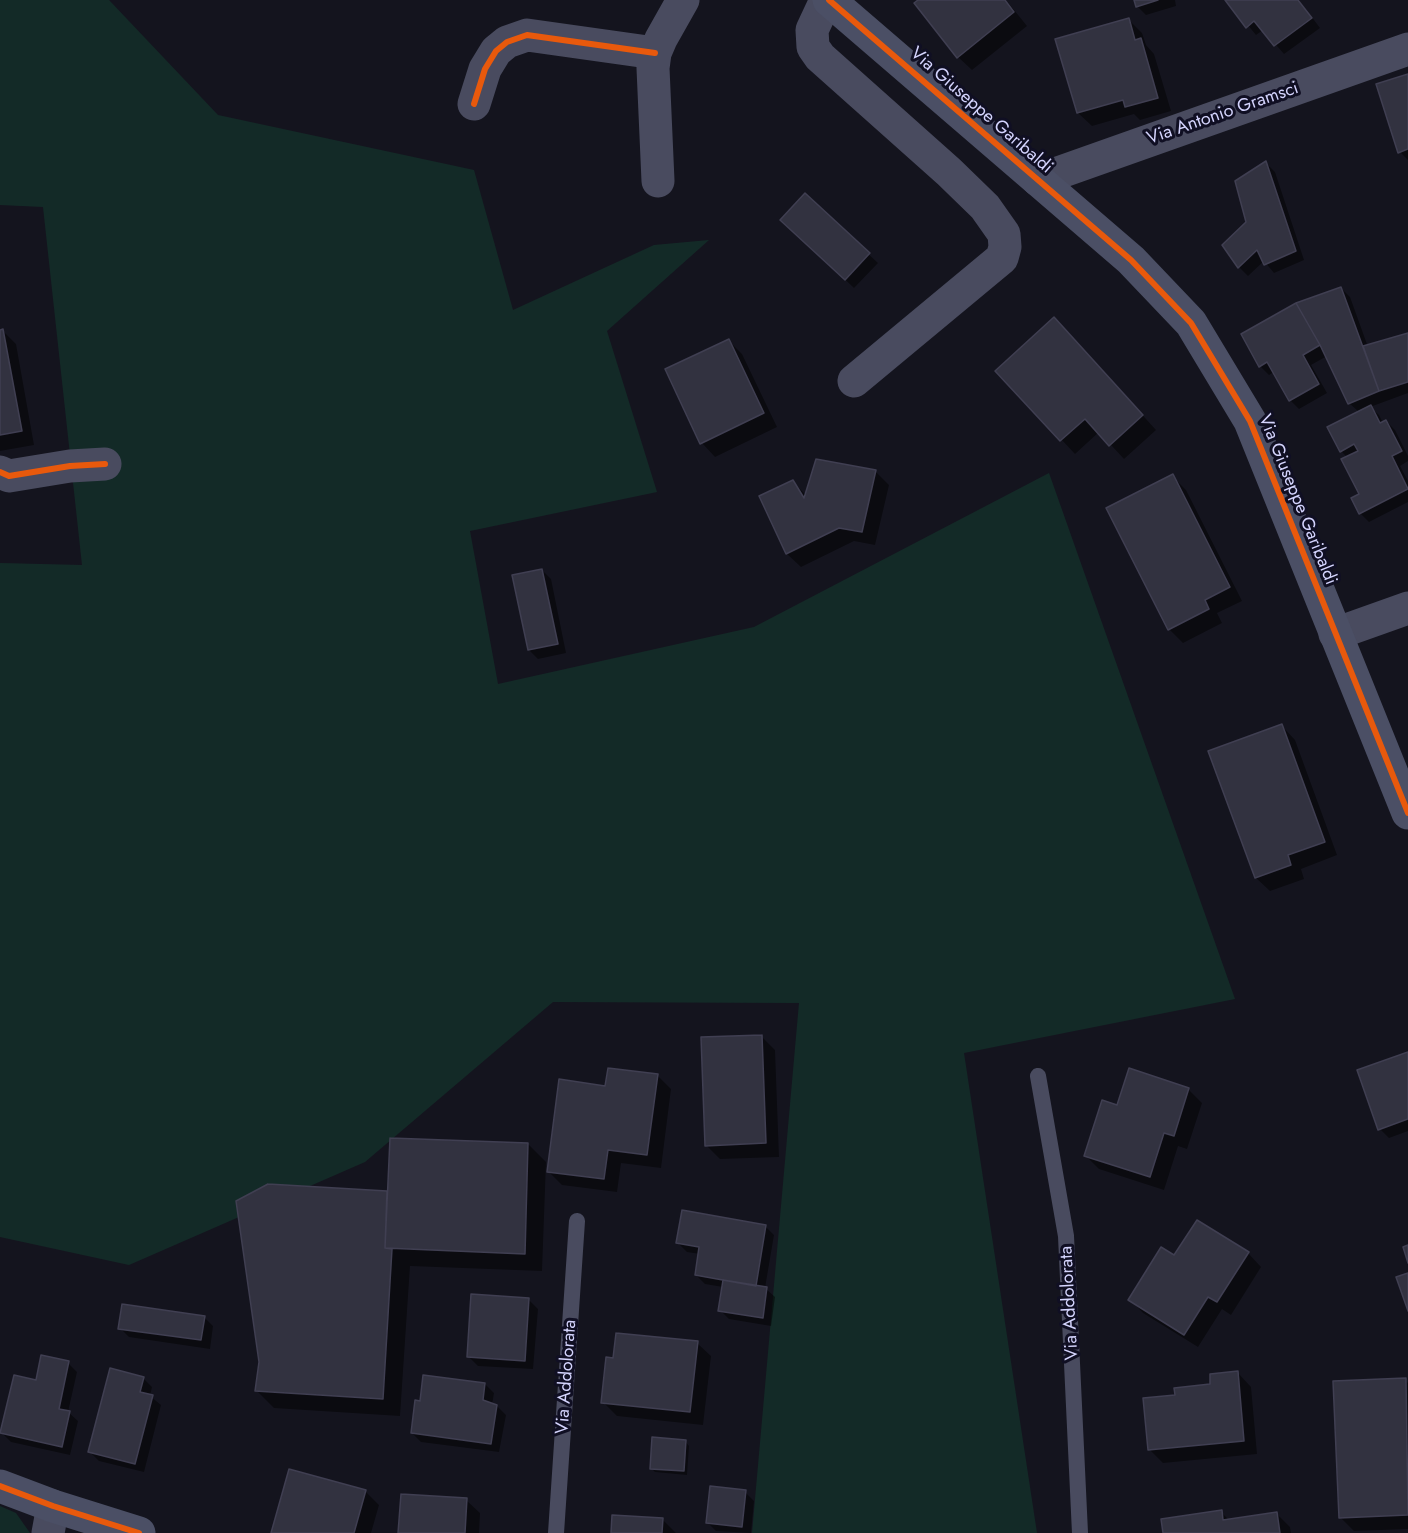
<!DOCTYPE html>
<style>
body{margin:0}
canvas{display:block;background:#14141e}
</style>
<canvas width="1408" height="1533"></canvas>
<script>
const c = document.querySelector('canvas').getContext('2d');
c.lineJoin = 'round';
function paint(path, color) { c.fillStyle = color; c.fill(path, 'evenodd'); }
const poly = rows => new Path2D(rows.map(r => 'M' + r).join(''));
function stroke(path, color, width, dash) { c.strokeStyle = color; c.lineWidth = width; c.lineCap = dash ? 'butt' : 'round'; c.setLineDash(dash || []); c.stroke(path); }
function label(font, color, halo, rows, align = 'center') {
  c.font = font + ' Jost,sans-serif'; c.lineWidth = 6; c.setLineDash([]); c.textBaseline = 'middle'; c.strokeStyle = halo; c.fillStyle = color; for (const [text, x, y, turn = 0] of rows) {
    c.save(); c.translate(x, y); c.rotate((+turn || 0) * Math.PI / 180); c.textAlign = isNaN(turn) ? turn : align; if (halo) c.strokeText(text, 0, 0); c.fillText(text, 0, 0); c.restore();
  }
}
paint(poly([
 [0,0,109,0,218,115,474,170,513,310,654,245,709,240,607,331,657,492,470,531,498,684,754,627,1049,473,1235,999,964,1053,1037,1533,752,1533,799,1003,553,1002,365,1162,129,1265,0,1237,0,563,82,565,43,207,0,205],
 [0,1506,16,1513,30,1533,0,1533]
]), '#132a27');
paint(poly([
 [920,0,1006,0,1027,26,972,70,958,57],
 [1135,0,1175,0,1176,6,1146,15,1137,6],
 [1227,0,1299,0,1320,28,1284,54,1263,30,1256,35],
 [1128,19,1142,33,1146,45,1154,54,1171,111,1140,120,1134,114,1092,126,1078,113],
 [1408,75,1408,160,1400,152],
 [1266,163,1275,172,1304,260,1274,273,1264,261,1248,276,1239,267,1248,222],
 [805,195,878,263,854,288,791,228],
 [1341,288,1350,297,1368,347,1408,335,1408,393,1370,407,1379,415,1383,423,1386,421,1395,430,1408,456,1408,461,1400,466,1408,481,1408,502,1369,522,1360,513,1361,495,1348,458,1341,451,1359,412,1349,403,1327,356,1311,365,1327,393,1299,409,1290,400,1274,372,1269,375,1260,366],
 [0,331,3,331,16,344,34,445,0,451],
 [1068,333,1156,430,1124,459,1099,432,1075,454,997,371],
 [728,340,742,354,777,427,715,457,702,443],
 [875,471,889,485,875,545,854,541,801,567,787,554,761,497,793,482,806,495],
 [1172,476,1186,490,1242,601,1217,613,1222,623,1183,643,1169,629],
 [542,570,551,579,566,653,538,659,529,650],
 [1282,726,1295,740,1337,855,1301,869,1304,879,1270,891,1256,878],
 [761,1036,775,1050,779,1157,720,1159,707,1146],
 [1408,1053,1408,1131,1389,1138,1380,1129],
 [657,1075,671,1089,661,1168,621,1163,617,1192,562,1185,548,1171,607,1087],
 [1188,1089,1202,1103,1187,1149,1178,1146,1164,1190,1099,1169,1086,1156,1118,1107],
 [528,1144,546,1162,542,1271,410,1266,400,1416,274,1408,256,1390,261,1362,269,1185,389,1192],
 [765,1226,774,1235,765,1288,775,1297,771,1326,729,1319,720,1310,723,1287,705,1284,696,1275,700,1254,687,1252,678,1243],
 [1248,1253,1261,1267,1231,1315,1222,1309,1198,1347,1143,1313,1130,1299,1175,1257],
 [529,1300,538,1309,533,1369,478,1366,469,1357],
 [204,1317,213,1326,210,1349,129,1337,120,1328],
 [697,1343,711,1356,703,1425,617,1416,603,1402],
 [68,1363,77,1372,68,1412,78,1421,70,1455,11,1442,2,1433,37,1381],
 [1238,1373,1251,1387,1257,1454,1163,1463,1149,1449,1176,1396,1212,1386],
 [143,1378,152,1387,150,1396,161,1405,144,1472,99,1461,90,1452],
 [1405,1380,1408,1383,1408,1529,1354,1531,1340,1517],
 [485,1384,494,1393,492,1405,497,1406,506,1415,499,1452,421,1442,412,1433,422,1402],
 [685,1441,689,1446,687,1475,655,1472,651,1468],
 [365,1491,379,1505,371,1533,273,1533],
 [745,1492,754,1501,751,1533,716,1531,707,1522],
 [466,1500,480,1513,479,1533,400,1533],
 [1221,1512,1230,1521,1277,1514,1290,1527,1291,1533,1165,1533],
 [662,1519,676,1533,613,1533]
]), '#0007');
const building = poly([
 [918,0,1005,0,1014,12,957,58,914,3,918,0],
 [1134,0,1158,0,1136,7,1134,0],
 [1225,0,1298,0,1312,18,1274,46,1254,21,1246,28,1225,0],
 [1129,18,1135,40,1141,38,1158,98,1125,107,1123,100,1077,113,1055,39,1129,18],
 [1408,74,1408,149,1398,153,1376,84,1408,74],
 [1266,161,1296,251,1264,265,1257,250,1238,268,1222,245,1246,222,1235,181,1266,161],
 [805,193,870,253,845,280,780,220,805,193],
 [1341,287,1379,391,1348,404,1320,345,1296,303,1341,287],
 [1296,303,1320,345,1303,355,1319,384,1289,401,1267,362,1259,367,1241,334,1296,303],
 [1054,317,1143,415,1109,446,1085,419,1060,441,995,371,1054,317],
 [3,329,22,431,0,435,0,330,3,329],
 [1408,333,1408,382,1379,391,1363,346,1408,333],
 [729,339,764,413,700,444,665,369,729,339],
 [1371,405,1380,423,1386,420,1402,451,1392,456,1408,489,1359,514,1351,498,1359,494,1341,459,1358,451,1354,444,1340,452,1327,427,1371,405],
 [816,459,876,470,862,532,839,528,786,554,759,496,793,480,804,498,816,459],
 [1173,474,1230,587,1205,600,1209,609,1168,630,1106,508,1173,474],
 [542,569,558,644,528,650,512,575,542,569],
 [1282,724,1325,842,1288,855,1291,865,1255,878,1208,751,1282,724],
 [762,1035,766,1143,705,1146,701,1037,762,1035],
 [1408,1052,1408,1119,1378,1130,1357,1070,1408,1052],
 [608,1068,658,1074,647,1155,608,1150,604,1179,547,1172,559,1079,605,1086,608,1068],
 [1129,1068,1189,1088,1174,1136,1164,1133,1150,1177,1084,1156,1102,1100,1117,1105,1129,1068],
 [390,1138,528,1143,525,1254,385,1248,390,1138],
 [268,1184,387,1191,385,1248,392,1249,383,1399,255,1391,259,1362,236,1201,268,1184],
 [682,1210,766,1225,756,1286,695,1275,699,1247,676,1243,682,1210],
 [1197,1220,1249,1252,1217,1302,1208,1297,1184,1335,1128,1300,1161,1247,1174,1255,1197,1220],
 [1408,1245,1408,1263,1403,1247,1408,1245],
 [1408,1273,1408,1311,1396,1277,1408,1273],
 [723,1280,767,1287,763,1318,718,1311,723,1280],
 [471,1294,529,1298,525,1361,467,1357,471,1294],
 [122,1304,205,1316,201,1340,118,1329,122,1304],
 [616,1333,698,1341,690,1412,601,1403,606,1357,613,1358,616,1333],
 [41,1355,69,1361,59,1409,70,1411,62,1447,0,1433,14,1375,36,1380,41,1355],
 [110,1368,144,1377,140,1392,153,1395,135,1464,88,1452,110,1368],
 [1238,1371,1244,1441,1148,1450,1143,1398,1175,1395,1174,1388,1210,1384,1210,1374,1238,1371],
 [423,1375,485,1383,483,1400,497,1405,491,1444,411,1433,415,1400,420,1401,423,1375],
 [1406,1378,1408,1515,1339,1518,1333,1381,1406,1378],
 [652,1437,686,1440,684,1471,650,1469,652,1437],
 [289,1469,366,1490,354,1533,271,1533,289,1469],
 [710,1486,746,1490,742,1527,706,1523,710,1486],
 [401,1494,467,1498,465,1533,398,1533,401,1494],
 [1222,1510,1223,1520,1277,1512,1280,1533,1163,1533,1161,1519,1222,1510],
 [612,1515,663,1518,662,1533,611,1533,612,1515]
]);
paint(building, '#323240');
stroke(building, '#403f52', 1.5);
stroke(poly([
 [1038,1076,1066,1236,1080,1533],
 [556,1533,577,1221]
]), '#494b5f', 16);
stroke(poly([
 [826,0,812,30,813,47,820,57,949,172,985,207,1004,234,1005,247,1002,258,854,381],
 [474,104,485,69,496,51,507,42,527,35,655,53],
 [1038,180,1408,49],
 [658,181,653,68,655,53,661,39,683,0],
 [0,472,9,476,70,466,105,464],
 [1335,634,1408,608],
 [48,1533,53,1506]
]), '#494b5f', 33);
stroke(poly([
 [829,0,1131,260,1191,323,1250,421,1408,813],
 [0,1486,53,1506,139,1533]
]), '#4b4f65', 33);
stroke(poly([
 [829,0,1131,260,1191,323,1250,421,1408,813],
 [474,104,485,69,496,51,507,42,527,35,655,53],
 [0,472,9,476,70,466,105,464],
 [0,1486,53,1506,139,1533]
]), '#e8590c', 6);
label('18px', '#d4d4fd', '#100f23', [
 ["Via Giuseppe Garibaldi",981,111,41],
 ["Via Antonio Gramsci",1223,114,-19],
 ["Via Giuseppe Garibaldi",1297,500,68],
 ["Via Addolorata",1070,1303,-93],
 ["Via Addolorata",567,1377,-86]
]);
</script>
